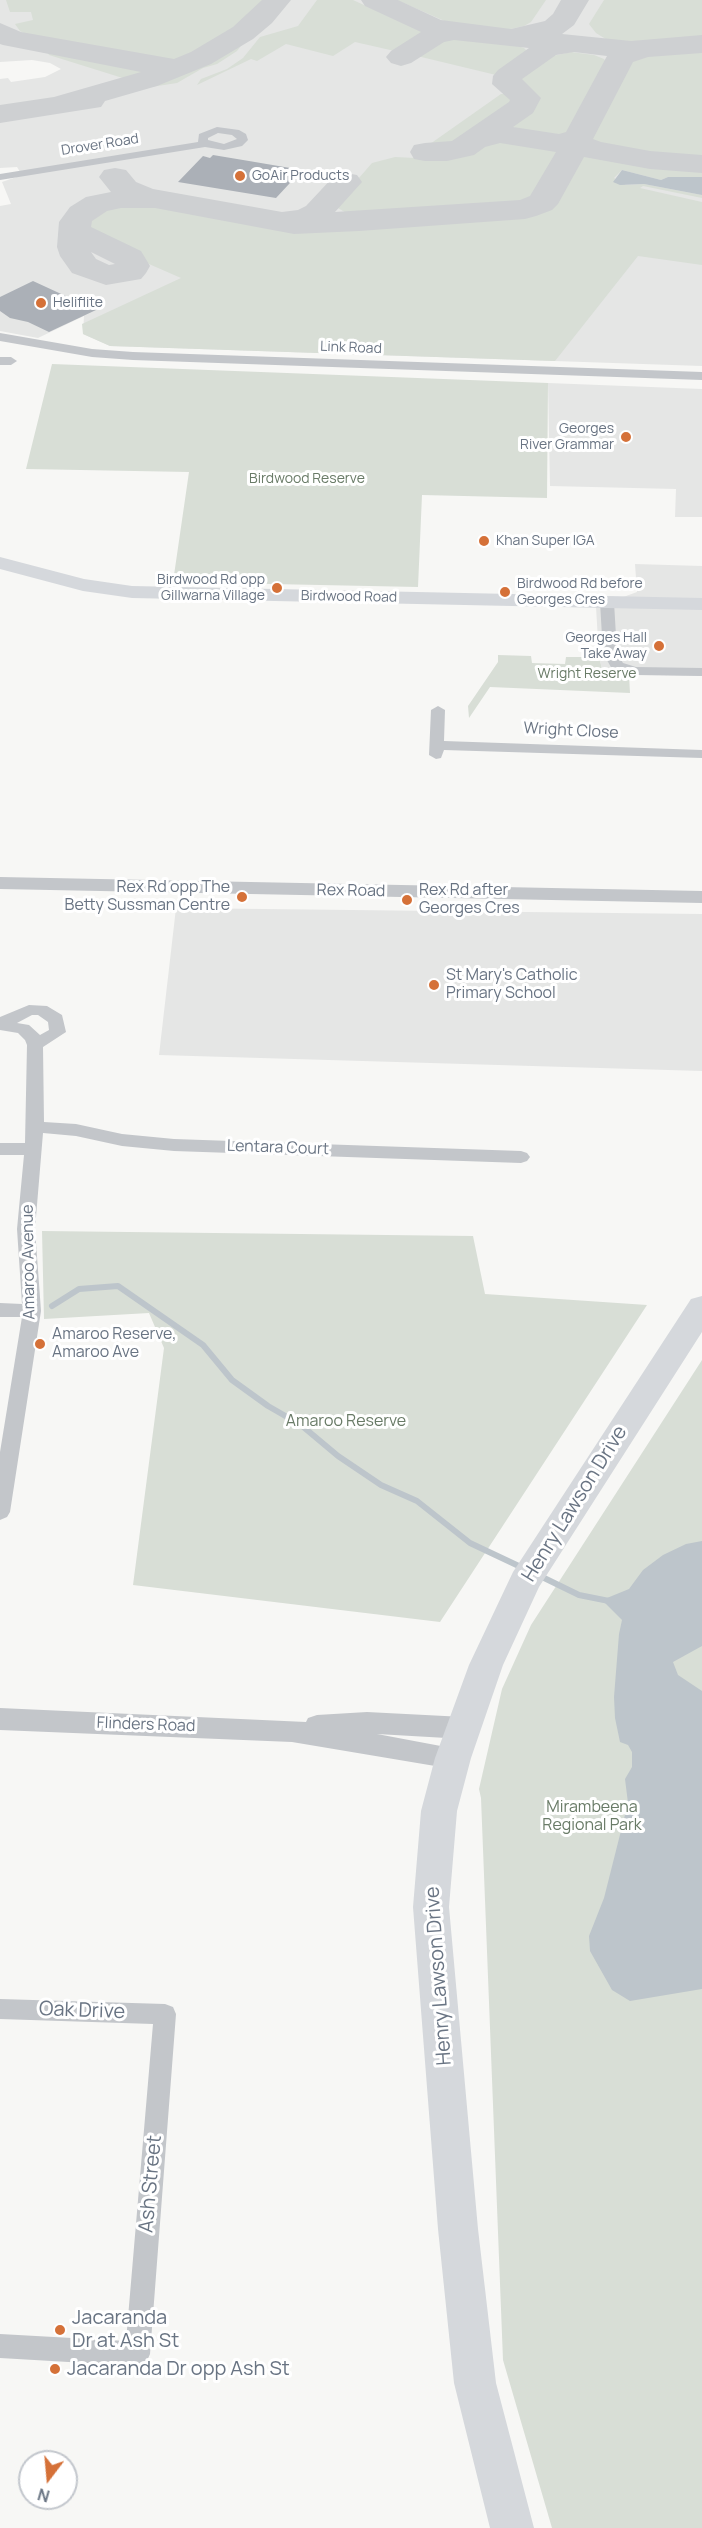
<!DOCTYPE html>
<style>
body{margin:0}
#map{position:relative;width:702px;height:2528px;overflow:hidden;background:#f7f7f5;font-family:Manrope,sans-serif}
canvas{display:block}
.north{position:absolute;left:18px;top:2450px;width:60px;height:60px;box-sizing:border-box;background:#fff;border:2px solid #c3c7cd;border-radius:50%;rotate:196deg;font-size:16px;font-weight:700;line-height:24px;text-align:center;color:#697483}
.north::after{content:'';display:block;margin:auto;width:21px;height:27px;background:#d57138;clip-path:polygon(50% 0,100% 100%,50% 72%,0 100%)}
</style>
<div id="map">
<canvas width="702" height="2528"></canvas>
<div class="north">N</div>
</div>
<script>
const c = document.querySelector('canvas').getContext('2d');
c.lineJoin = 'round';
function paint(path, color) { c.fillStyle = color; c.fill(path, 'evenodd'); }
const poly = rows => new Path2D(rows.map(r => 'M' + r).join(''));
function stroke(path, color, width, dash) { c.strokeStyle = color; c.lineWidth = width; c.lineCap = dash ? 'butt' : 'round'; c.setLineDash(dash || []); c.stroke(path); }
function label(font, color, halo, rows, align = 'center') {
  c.font = font + ' Manrope,sans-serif'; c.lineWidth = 6; c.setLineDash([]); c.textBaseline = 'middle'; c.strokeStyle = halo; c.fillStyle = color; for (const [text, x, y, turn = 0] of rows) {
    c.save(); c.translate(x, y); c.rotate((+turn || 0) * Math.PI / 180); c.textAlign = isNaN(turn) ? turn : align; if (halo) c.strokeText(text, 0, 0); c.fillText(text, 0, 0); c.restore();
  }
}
paint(poly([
 [0,0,702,0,702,366,110,346,83,334,84,316,38,338,0,331,0,206,11,204,2,182,22,175,17,167,0,168,0,79,8,78,11,82,45,77,61,69,50,63,32,60,0,62],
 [548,383,702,389,702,517,675,517,676,489,550,486],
 [635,564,702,566,702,676,618,674,602,669,599,657,596,607,637,592],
 [176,908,702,914,702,1071,159,1055]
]), '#e5e6e5');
paint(poly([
 [6,0,262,0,262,6,235,30,209,47,183,60,168,62,31,37,20,31,15,24,33,20,31,12,10,12],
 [317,0,353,0,423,32,424,36,399,52,355,42,333,56,286,44,257,61,251,59,197,85,201,79,227,69,243,58,260,37,298,26],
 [397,0,546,0,531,22,524,26,506,30,449,23],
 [604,0,702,0,702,37,650,43,609,41,596,33,589,24],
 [444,38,514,45,524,48,528,52,496,75,413,55,434,40],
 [246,39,237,51,217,64,203,68,177,83,151,87,155,83,210,60],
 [47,51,137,68,144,74,139,78,129,80,49,55],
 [571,52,594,55,604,59,607,64,570,132,560,136,551,136,519,130,512,126,512,122,532,108,536,102,534,95,519,83,520,76,548,57],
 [702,52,702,159,647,154,595,144,589,141,588,138,627,62,639,57],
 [501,94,513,94,517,97,517,102,457,145,444,149,431,147,430,144],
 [502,139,550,148,558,153,537,195,528,202,505,207,364,217,348,214,338,208,339,201,372,163,395,157,435,159,437,157,464,153,485,142],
 [594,156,641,164,702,169,702,177,668,177,661,180,622,170,614,178,626,185,644,184,702,195,702,198,643,186,640,188,702,202,702,265,638,256,555,361,110,346,83,334,82,324,181,278,87,237,82,232,81,222,92,211,102,206,127,202,145,202,267,225,304,229,517,216,533,213,551,204,577,161,582,157],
 [52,364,548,383,547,498,422,495,418,587,173,582,189,472,26,469],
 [498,655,531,656,532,663,565,664,566,657,599,657,602,669,606,672,629,675,630,693,490,687,469,718,468,706,498,662],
 [42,1231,473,1236,485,1294,647,1305,440,1622,133,1585,164,1348,149,1313,44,1319],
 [702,1360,702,2528,552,2528,503,2360,481,1798,479,1789,502,1689,531,1625]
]), '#d8ded6');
paint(poly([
 [622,170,661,180,668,177,702,177,702,195,644,184,620,185,613,182],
 [702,1541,702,1646,673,1662,678,1675,702,1691,702,1989,630,2001,612,1990,590,1951,589,1936,604,1898,628,1803,625,1779,632,1767,632,1752,628,1745,620,1742,615,1718,614,1697,619,1634,622,1620,602,1600,629,1589,643,1570,663,1555,686,1544]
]), '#bdc5cb');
stroke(poly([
 [52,1306,79,1289,118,1286,203,1345,232,1380,268,1406,301,1425,338,1456,381,1485,417,1501,470,1543,523,1568],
 [538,1575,579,1595,609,1601]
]), '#bdc5cb', 6);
paint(poly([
 [262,0,291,0,272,23,253,39,211,64,157,86,105,101,101,107,0,123,0,105,54,97,141,72,3,45,0,44,0,23,21,32,174,59,191,52,233,27,262,0],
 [361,0,398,0,441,20,511,29,545,21,553,14,561,0,589,0,574,25,562,34,631,41,702,35,702,53,648,57,633,62,593,139,601,142,650,151,702,155,702,173,650,169,584,157,558,204,552,210,536,216,525,219,359,231,294,234,155,208,121,208,107,211,92,221,91,227,141,251,150,266,146,273,141,279,106,285,72,273,60,256,57,247,59,222,70,207,86,197,111,192,99,177,104,170,115,168,126,170,136,182,153,189,282,212,298,210,306,206,335,175,346,173,357,175,362,182,335,212,520,200,530,196,556,152,500,143,485,147,474,155,447,161,425,161,414,159,410,152,414,145,425,143,452,141,509,102,510,100,492,84,493,76,498,70,529,48,454,40,444,42,411,63,401,66,391,63,386,57,391,51,421,32,365,6,361,0],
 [574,52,607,56,566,132,559,134,513,127,533,113,541,98,522,79,556,55,574,52],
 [91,252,115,264,109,265,96,259,91,252]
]), '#ced0d2');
paint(poly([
 [213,155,249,161,302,170,276,198,178,182,203,156,210,158],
 [33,281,96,310,49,332,28,322,10,318,0,311,0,297]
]), '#abb0b7');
paint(poly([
 [217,127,239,130,246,134,248,140,242,146,224,150,205,147,0,180,0,174,198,142,199,134,217,127],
 [218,133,232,135,237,139,224,144,208,140,208,138,218,133],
 [0,333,92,349,133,352,702,372,702,380,133,360,92,357,0,341,0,333],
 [0,357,11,357,17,361,11,365,0,365,0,357],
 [607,598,614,602,617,653,623,663,636,667,702,668,702,676,636,675,612,669,603,653,600,602,607,598],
 [438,706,445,710,444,741,702,750,702,758,444,750,441,758,436,759,429,755,431,710,438,706],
 [29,1005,47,1006,62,1015,66,1032,43,1047,44,1122,76,1124,122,1134,174,1139,521,1151,527,1153,530,1157,527,1161,521,1163,174,1151,122,1146,76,1136,43,1133,35,1229,41,1311,10,1512,7,1517,0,1520,0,1452,22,1317,0,1317,0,1303,22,1304,17,1229,24,1155,0,1155,0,1143,25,1143,27,1045,25,1040,18,1033,0,1030,0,1017,29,1005],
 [32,1015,38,1015,48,1022,49,1030,40,1035,29,1025,17,1023,32,1015],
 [0,1999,165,2004,173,2007,176,2014,150,2354,146,2363,137,2366,0,2358,0,2334,126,2341,153,2024,0,2019,0,1999]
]), '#c3c6ca');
paint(poly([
 [0,877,702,891,702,903,0,889,0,877],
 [0,1708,306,1722,308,1718,317,1715,367,1712,464,1717,473,1720,477,1728,473,1736,464,1739,377,1734,462,1750,466,1758,462,1766,453,1769,292,1742,0,1730,0,1708]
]), '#c3c6ca');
paint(poly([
 [0,557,84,579,132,586,702,598,702,610,132,598,83,591,0,569,0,557]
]), '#d5d8dc');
paint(poly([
 [702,1296,702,1332,539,1587,503,1665,471,1758,457,1811,449,1907,478,2229,496,2383,534,2528,490,2528,454,2383,438,2229,413,1907,421,1811,435,1758,469,1665,513,1572,691,1299,702,1296]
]), '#d5d8dc');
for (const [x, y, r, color] of [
 [240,176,6,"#d57138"],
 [41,303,6,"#d57138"],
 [626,437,6,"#d57138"],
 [484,541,6,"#d57138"],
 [277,588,6,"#d57138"],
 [505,592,6,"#d57138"],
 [659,646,6,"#d57138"],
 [242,897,6,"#d57138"],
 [407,900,6,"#d57138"],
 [434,985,6,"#d57138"],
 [40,1344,6,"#d57138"],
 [60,2330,6,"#d57138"],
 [55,2369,6,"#d57138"]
]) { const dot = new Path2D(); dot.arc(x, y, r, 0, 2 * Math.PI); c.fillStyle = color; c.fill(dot); stroke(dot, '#fff', 2); }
label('14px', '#697483', '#fff', [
 ["Drover Road",100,145,-9],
 ["Link Road",351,348,2],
 ["Birdwood Road",349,597,1]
]);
label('14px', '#697483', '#fff', [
 ["GoAir Products",252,176],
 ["Heliflite",53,303],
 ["Georges",614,429,"right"],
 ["River Grammar",614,445,"right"],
 ["Khan Super IGA",496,541],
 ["Birdwood Rd opp",265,580,"right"],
 ["Gillwarna Village",265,596,"right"],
 ["Birdwood Rd before",517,584],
 ["Georges Cres",517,600],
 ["Georges Hall",647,638,"right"],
 ["Take Away",647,654,"right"]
], 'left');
label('14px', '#697b67', '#fff', [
 ["Birdwood Reserve",307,479],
 ["Wright Reserve",587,674]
]);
label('16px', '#697483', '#fff', [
 ["Wright Close",571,731,3],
 ["Rex Road",351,891,1],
 ["Lentara Court",278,1148,2],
 ["Amaroo Avenue",29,1262,-91],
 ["Flinders Road",146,1725,2]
]);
label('16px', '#697483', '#fff', [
 ["Rex Rd opp The",230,888,"right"],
 ["Betty Sussman Centre",230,906,"right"],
 ["Rex Rd after",419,891],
 ["Georges Cres",419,909],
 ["St Mary's Catholic",446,976],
 ["Primary School",446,994],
 ["Amaroo Reserve,",52,1335],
 ["Amaroo Ave",52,1353]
], 'left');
label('16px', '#697b67', '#fff', [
 ["Amaroo Reserve",346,1422],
 ["Mirambeena",592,1808],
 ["Regional Park",592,1826]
]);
label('20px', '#697483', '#fff', [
 ["Henry Lawson Drive",575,1504,-58],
 ["Henry Lawson Drive",439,1976,-94],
 ["Oak Drive",82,2011,2],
 ["Ash Street",151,2184,-85]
]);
label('20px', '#697483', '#fff', [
 ["Jacaranda",72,2318],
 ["Dr at Ash St",72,2341],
 ["Jacaranda Dr opp Ash St",67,2369]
], 'left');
</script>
